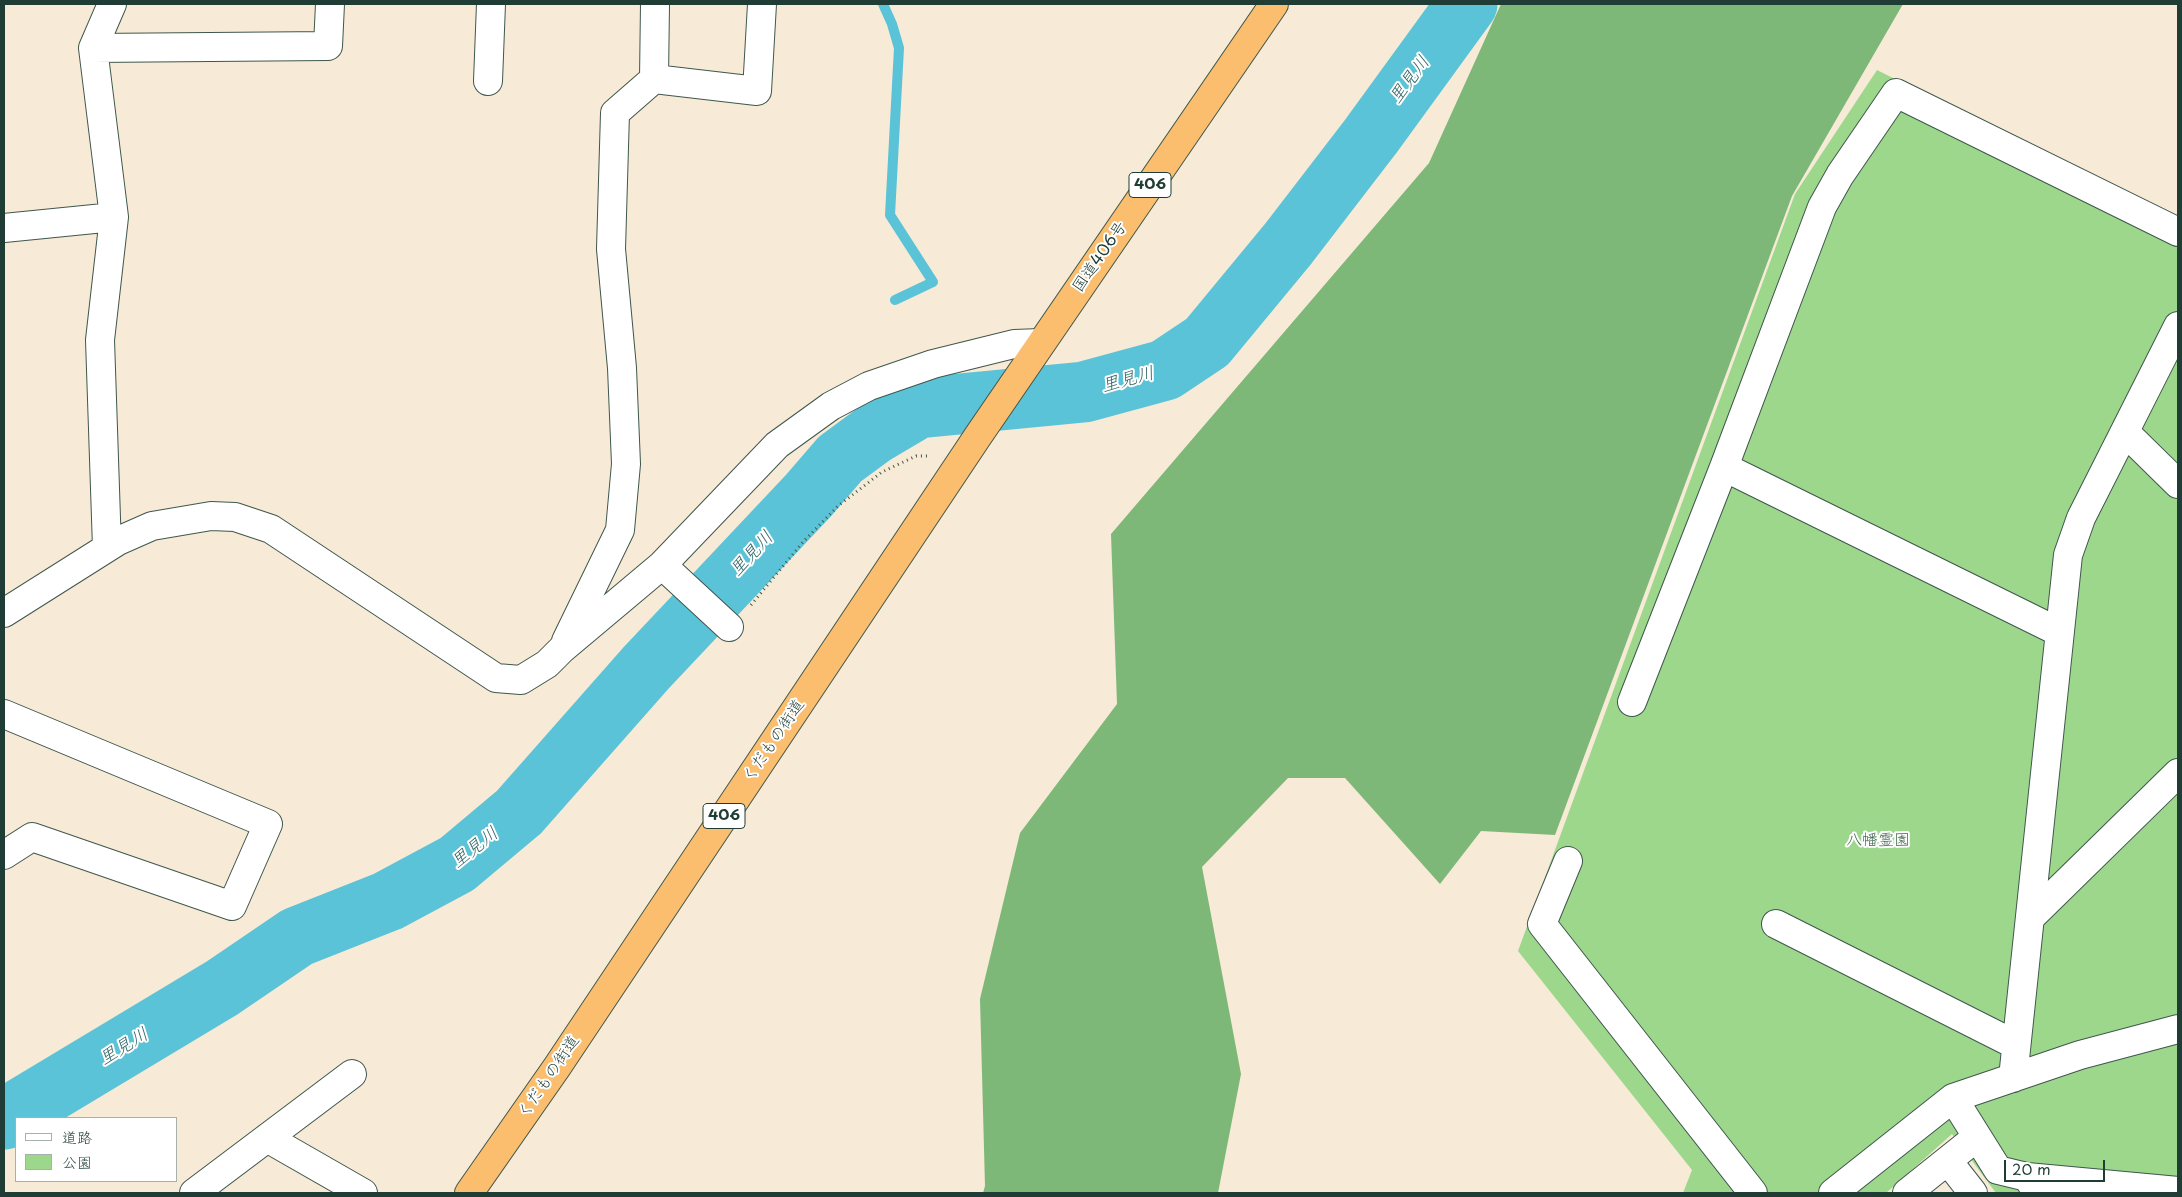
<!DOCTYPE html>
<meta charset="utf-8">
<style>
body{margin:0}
#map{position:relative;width:2182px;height:1197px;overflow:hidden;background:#f7ead6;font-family:"Playpen Sans","Klee One",sans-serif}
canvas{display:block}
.frame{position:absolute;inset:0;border:5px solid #1f3d34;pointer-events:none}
.legend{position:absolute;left:15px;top:1117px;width:162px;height:65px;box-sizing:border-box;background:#fff;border:1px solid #a5b1ae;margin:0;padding:6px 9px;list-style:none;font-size:15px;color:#1f3d34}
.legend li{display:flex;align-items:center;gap:10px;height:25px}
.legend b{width:25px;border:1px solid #a5b1ae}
.scale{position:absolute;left:2004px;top:1160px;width:101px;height:22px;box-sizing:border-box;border:2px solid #1f3d34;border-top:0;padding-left:6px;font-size:15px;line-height:18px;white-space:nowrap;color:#1f3d34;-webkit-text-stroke:4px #fff;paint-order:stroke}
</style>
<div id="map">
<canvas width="2182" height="1197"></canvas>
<div class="frame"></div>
<ul class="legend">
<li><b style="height:6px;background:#fff"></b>道路</li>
<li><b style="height:14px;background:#9cd78c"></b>公園</li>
</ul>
<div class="scale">20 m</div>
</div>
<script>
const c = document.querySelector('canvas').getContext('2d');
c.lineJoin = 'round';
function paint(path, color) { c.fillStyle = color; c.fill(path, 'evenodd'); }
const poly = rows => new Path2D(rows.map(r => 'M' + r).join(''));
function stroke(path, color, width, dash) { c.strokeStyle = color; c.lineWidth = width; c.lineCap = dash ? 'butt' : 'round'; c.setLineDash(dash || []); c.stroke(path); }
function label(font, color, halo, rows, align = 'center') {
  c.font = font + ' "Playpen Sans","Klee One",sans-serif'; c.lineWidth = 4; c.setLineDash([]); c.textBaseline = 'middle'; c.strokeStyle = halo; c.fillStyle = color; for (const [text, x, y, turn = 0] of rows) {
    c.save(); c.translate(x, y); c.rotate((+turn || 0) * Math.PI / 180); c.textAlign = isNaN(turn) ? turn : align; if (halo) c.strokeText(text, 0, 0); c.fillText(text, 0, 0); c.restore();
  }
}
paint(poly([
 [1877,70,2178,221,2178,1193,1996,1193,1952,1134,1886,1193,1683,1193,1692,1170,1518,951,1795,194]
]), '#9cd78c');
paint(poly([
 [1501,4,1903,4,1792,196,1555,835,1481,831,1440,884,1345,778,1288,778,1202,867,1241,1074,1218,1193,983,1193,985,1186,980,999,1020,833,1117,704,1111,534,1429,163]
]), '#7db878');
stroke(poly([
 [883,4,892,24,899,48,890,215,933,282,895,300]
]), '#5bc3d7', 10);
stroke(poly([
 [4,1119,222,988,297,937,388,901,457,864,519,812,646,668,809,495,840,459,874,434,918,408,1084,392,1165,370,1207,342,1288,244,1371,136,1467,4]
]), '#5bc3d7', 61);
const minor = poly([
 [93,48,112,4],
 [654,79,757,91,762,4],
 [488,81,491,4],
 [4,228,114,217,93,48,328,46,330,4],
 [2125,432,2178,484],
 [1724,467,2059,632],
 [107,548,100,340,114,217],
 [662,565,729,627],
 [4,613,118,541,152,526,211,516,235,517,271,529,496,678,521,680,547,664,562,649,662,565,777,445,831,406,869,386,933,364,1014,344,1041,343],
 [566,641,620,530,626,464,622,368,611,249,615,113,654,79,655,4],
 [1632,702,1724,467,1822,207,1840,175,1896,93,2178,232],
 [4,714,268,824,232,906,32,837,4,855],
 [1568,861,1542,924,1753,1193],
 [2030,918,2178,773],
 [1776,924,2016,1045],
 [2013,1078,2068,555,2081,518,2178,326],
 [1953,1098,1998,1170,2027,1177,2037,1192],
 [267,1138,363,1193],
 [1948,1161,1973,1193],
 [2027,1177,2178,1191],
 [194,1193,352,1074],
 [1833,1193,1953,1098,2080,1055,2178,1029],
 [1907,1193,1977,1137]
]);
const highway = poly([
 [469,1193,557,1067,978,436,1274,4]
]);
stroke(minor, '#3f574c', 30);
stroke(highway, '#3f574c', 30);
stroke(poly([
 [751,605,803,542,838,506,882,472,916,456,927,456]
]), '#3f574c', 3, [1, 4]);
stroke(minor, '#fff', 28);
stroke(highway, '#fbbd6e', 28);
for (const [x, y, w] of [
 [1150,185,42],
 [724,816,42]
]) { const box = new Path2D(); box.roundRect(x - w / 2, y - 12.5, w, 25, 4); c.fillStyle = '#fff'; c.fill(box); stroke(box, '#1f3d34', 1); }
label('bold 15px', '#1f3d34', null, [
 ["406",1150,185],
 ["406",724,816]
]);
label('16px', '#1f3d34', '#fff', [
 ["国道406号",1100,257,-55],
 ["くだもの街道",774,741,-56],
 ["くだもの街道",549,1077,-56]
]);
label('16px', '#3e644a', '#fff', [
 ["八幡霊園",1878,841]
]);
label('italic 18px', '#316565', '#fff', [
 ["里見川",1410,80,-53],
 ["里見川",1128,380,-15],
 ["里見川",752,554,-47],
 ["里見川",475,848,-38],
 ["里見川",124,1047,-31]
]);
</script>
